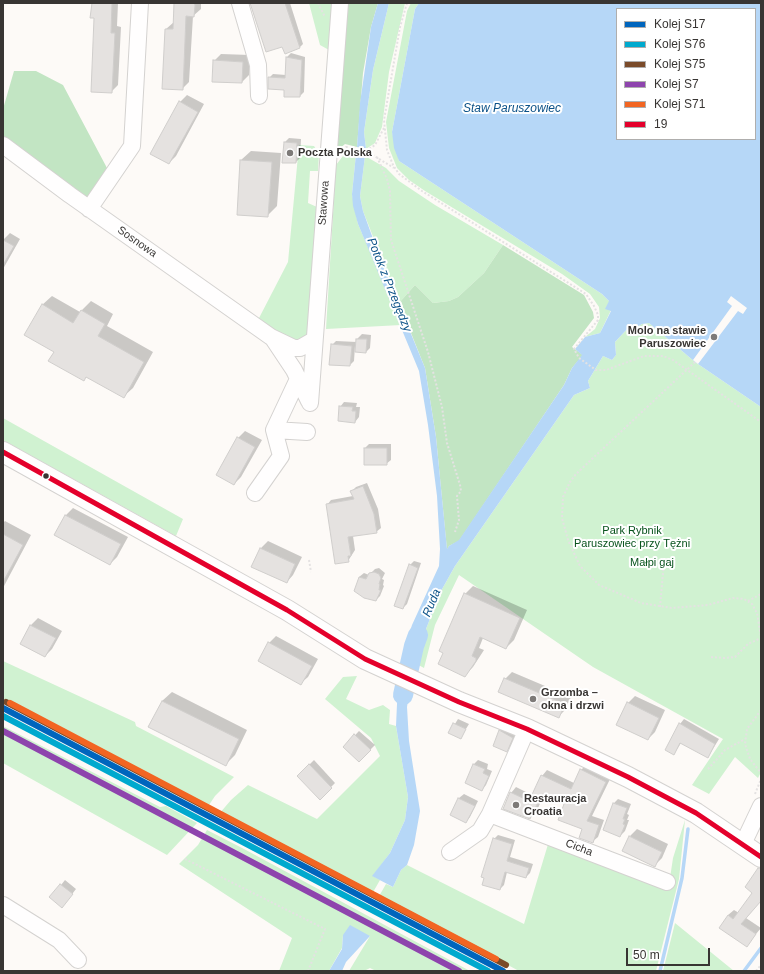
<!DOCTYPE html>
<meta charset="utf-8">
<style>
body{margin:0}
#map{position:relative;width:764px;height:974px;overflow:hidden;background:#fdfaf7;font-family:Helvetica,sans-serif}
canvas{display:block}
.frame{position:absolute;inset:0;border:4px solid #383533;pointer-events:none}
.legend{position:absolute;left:616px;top:8px;width:140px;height:132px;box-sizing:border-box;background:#fff;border:1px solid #afaead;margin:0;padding:5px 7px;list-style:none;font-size:12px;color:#383533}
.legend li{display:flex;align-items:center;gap:8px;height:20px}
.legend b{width:20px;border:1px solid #afaead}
.scale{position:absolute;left:626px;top:948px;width:84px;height:18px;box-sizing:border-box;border:2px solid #383533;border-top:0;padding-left:5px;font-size:12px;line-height:14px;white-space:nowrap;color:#383533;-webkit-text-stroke:3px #fff;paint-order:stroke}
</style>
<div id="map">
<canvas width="764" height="974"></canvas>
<div class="frame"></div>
<ul class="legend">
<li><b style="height:5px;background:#0065bd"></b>Kolej S17</li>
<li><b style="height:5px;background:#00a9ce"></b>Kolej S76</li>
<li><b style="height:5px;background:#7a4b2a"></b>Kolej S75</li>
<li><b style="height:5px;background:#8e44ad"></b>Kolej S7</li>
<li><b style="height:5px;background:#f26522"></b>Kolej S71</li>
<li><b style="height:5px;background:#e4002b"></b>19</li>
</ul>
<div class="scale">50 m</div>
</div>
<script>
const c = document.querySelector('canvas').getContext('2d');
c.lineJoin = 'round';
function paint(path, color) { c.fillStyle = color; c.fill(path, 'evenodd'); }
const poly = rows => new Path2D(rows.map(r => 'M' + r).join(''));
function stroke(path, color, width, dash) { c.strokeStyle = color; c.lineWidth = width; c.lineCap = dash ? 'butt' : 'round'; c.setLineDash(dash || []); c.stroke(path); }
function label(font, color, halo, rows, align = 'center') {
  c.font = font + ' Helvetica,sans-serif'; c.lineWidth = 4; c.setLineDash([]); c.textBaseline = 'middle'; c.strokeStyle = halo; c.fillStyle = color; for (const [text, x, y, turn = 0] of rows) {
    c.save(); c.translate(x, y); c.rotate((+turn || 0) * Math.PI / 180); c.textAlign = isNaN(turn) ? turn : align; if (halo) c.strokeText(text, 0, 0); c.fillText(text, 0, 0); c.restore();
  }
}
paint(poly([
 [309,3,334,3,329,50,320,45],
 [389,3,405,3,389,72,382,127,375,143,366,149,364,132,373,70],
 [411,3,419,3,415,9,392,132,399,161,602,294,609,301,611,310,600,333,585,337,595,329,600,318,599,307,590,294,562,274,425,191,409,180,397,168,389,148,386,122,407,11],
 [299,145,314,146,319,154,318,171,310,171,308,203,317,207,308,334,304,340,291,342,258,320,288,262],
 [346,152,356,154,352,194,358,224,401,325,326,329,336,165],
 [365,156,386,168,399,181,435,205,503,245,484,273,458,297,449,301,433,303,415,285,399,303,363,211,360,196],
 [649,323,695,362,761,407,761,772,758,778,735,757,709,794,692,785,723,739,593,667,459,575,435,625,424,668,413,662,441,591,455,566,574,395,590,388,588,381,603,356,612,360,616,355,615,342,631,325,634,329,642,324],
 [3,418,183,519,176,536,3,440],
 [3,661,135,722,136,726,234,777,215,796,207,808,172,793,170,788,3,701],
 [357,676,346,699,369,710,383,705,390,710,389,724,396,726,408,797,405,820,390,853,373,876,380,880,372,894,219,814,231,800,248,785,317,819,380,756,371,738,325,699,343,677],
 [3,726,160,807,166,806,197,823,167,855,3,763],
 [685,820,679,879,656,971,519,971,445,931,378,898,386,884,393,887,401,870,407,865,524,924,549,841,670,878,673,858],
 [207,830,244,849,470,971,376,971,370,968,364,971,349,971,370,936,343,935,342,948,329,971,279,971,292,938,179,864,198,845],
 [675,923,734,971,663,971]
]), '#d0f2d1');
paint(poly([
 [347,3,378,3,371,27,363,73,357,147,345,144,331,156],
 [14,71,36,71,63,85,107,168,92,196,84,196,3,136,3,109],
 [503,245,584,295,593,312,594,318,572,347,583,355,572,368,564,385,459,541,449,546,447,550,436,437,425,368,399,303,415,285,433,303,449,301,458,297,484,273]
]), '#c2e5c3');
paint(poly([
 [378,3,389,3,373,70,364,132,366,149,357,147,360,103,371,27],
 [419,3,761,3,761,407,695,362,649,323,642,324,633,329,630,326,615,342,616,355,612,360,603,356,588,381,590,388,574,395,455,566,441,591,413,662,402,657,412,625,439,566,440,549,437,496,428,425,419,371,358,224,353,206,352,194,356,154,365,156,360,196,363,211,380,258,425,368,436,437,447,549,449,546,459,540,564,385,572,368,582,355,575,349,585,337,600,333,611,311,605,309,609,301,602,294,399,161,394,148,392,132,415,9],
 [617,9,755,9,755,139,617,139],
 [398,682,410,688,407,707,409,741,420,811,414,845,407,865,401,870,393,887,372,876,390,853,405,820,408,797,396,726],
 [350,925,370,936,346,962,342,971,329,971,342,949,343,935]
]), '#b6d7f7');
paint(poly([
 [731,296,747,308,743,314,738,311,698,364,693,360,732,306,727,302]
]), '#fdfaf7');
paint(poly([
 [92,3,118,3,117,26,121,27,118,85,111,92,95,17,91,17],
 [175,3,201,3,201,9,193,16,189,82,182,89,166,29,174,22],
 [251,3,290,3,303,44,300,47,283,46],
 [291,53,305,57,304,92,300,96,269,78,273,74,286,75,287,57],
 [221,54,250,55,249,75,242,82,214,61],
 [187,95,204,104,176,156,169,163,180,102],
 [289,138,301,139,300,158,296,162,285,142],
 [251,151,281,153,277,206,267,216,238,214,241,160],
 [10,233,20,239,3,269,3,240],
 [52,296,80,312,91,301,113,314,107,326,153,352,133,388,123,397,87,376,83,380,55,351,42,305],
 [362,334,371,335,370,348,366,352,355,346,354,361,350,365,332,345,336,341,357,342,357,339],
 [344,402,357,403,356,407,360,407,359,417,355,422,340,407],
 [245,431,262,440,241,477,234,484,218,475,238,438],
 [369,444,391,444,391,460,386,464,365,448],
 [367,483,378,509,381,528,376,532,353,536,355,550,348,561,327,505,331,500,353,496,351,492,356,487],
 [73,508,128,537,117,557,110,564,55,535,66,515],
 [5,521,31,535,3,588,3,523],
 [268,541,302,557,293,575,287,582,253,566,261,548],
 [414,561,421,563,407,604,403,608,410,565],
 [379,568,385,573,382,579,384,580,383,585,384,586,380,596,376,600,359,577,364,573,369,575,375,569],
 [473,586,527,610,514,640,506,648,483,638,479,648,484,650,473,667,465,675,465,594],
 [38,618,62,631,52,649,45,656,21,643,31,625],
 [276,636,318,659,308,677,301,683,269,643],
 [512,672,571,697,565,710,558,717,505,679],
 [172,692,247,730,235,755,225,765,162,701],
 [635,696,665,710,655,732,648,739,628,703],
 [458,719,469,724,461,737,450,732],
 [684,719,719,739,708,757,681,743,674,754,680,724],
 [504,727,516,733,511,746,507,750,500,731],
 [359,731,375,745,359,761,344,747],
 [314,760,335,783,320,798,298,776],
 [478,760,488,764,487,769,492,771,486,785,482,790,466,783,474,764],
 [586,765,611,777,592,816,604,820,598,837,592,842,565,803,544,794,536,813,530,818,511,793,516,787,532,795,542,776,547,770,574,783,581,770],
 [464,794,478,801,470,817,466,822,451,814,459,798],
 [618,799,631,804,627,814,629,815,627,820,629,820,625,831,620,836,613,804],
 [637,829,668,844,662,858,655,865,630,836],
 [498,835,515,840,510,857,533,864,530,873,526,877,507,872,504,885,500,889,494,839],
 [761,867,761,900,746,918,761,928,747,945,728,915,734,910,739,913,753,893,759,869],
 [65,880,76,889,66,902,61,885]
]), '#0003');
stroke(poly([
 [360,160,361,144],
 [660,971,682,878,688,829],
 [744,971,761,948]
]), '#b6d7f7', 3.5);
stroke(poly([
 [403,695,414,646,418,635]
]), '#b6d7f7', 20);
const building = poly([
 [92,3,112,3,111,33,115,33,112,93,91,92,94,18,90,18,92,3],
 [174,3,194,3,195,5,194,17,186,16,183,90,162,89,165,29,173,29,174,3],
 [250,3,285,3,300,48,285,54,282,47,266,52,250,3],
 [286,57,302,60,300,97,284,97,284,90,268,89,268,77,285,78,286,57],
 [213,60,243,62,242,83,212,82,213,60],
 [179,101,198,112,169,164,150,154,179,101],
 [284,142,297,143,296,163,282,163,284,142],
 [240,160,272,162,268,217,237,215,240,160],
 [3,240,14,246,3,265,3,240],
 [42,304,73,323,81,310,105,324,98,336,144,362,124,398,86,377,84,381,48,361,54,352,24,335,42,304],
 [356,339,367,339,366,353,355,352,356,339],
 [331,344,352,346,350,366,329,365,331,344],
 [339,406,353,407,352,411,356,411,355,423,338,421,339,406],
 [237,437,255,447,234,485,216,475,237,437],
 [364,448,387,448,387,465,364,465,364,448],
 [363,486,374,514,377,533,348,537,351,556,348,556,349,562,335,564,326,504,354,499,350,491,363,486],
 [65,515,121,544,110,565,54,535,65,515],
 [3,534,23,545,3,582,3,534],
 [260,548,295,564,287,583,251,567,260,548],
 [409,564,418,568,403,609,394,606,409,564],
 [374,572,379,574,381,578,379,584,380,584,379,590,381,590,376,601,364,598,354,591,359,577,366,579,369,573,374,572],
 [464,593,520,618,506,649,480,637,472,656,476,658,476,661,465,677,438,664,443,653,439,651,464,593],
 [30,625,56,638,45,657,20,644,30,625],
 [268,642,312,666,301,685,258,661,268,642],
 [504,678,565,704,559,718,498,692,504,678],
 [162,701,239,739,226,766,148,727,162,701],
 [627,702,659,718,648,740,616,725,627,702],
 [453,723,466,729,461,739,448,733,453,723],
 [679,723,715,744,708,758,680,743,674,755,665,750,679,723],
 [499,730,513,738,507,752,493,746,499,730],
 [354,734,371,750,359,762,343,747,354,734],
 [309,764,332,788,320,800,297,776,309,764],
 [473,764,485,769,483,773,489,776,482,791,465,783,473,764],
 [580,769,606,782,587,821,599,825,593,843,579,838,582,829,558,820,564,804,542,794,530,819,503,809,510,792,529,801,541,775,571,789,580,769],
 [458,798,475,806,466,823,450,815,458,798],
 [613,803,627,808,623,819,625,819,623,824,625,825,620,837,603,830,613,803],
 [629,836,662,852,655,867,622,851,629,836],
 [493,838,512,844,507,861,529,868,526,878,505,872,500,890,482,885,484,878,481,877,493,838],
 [758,868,761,868,761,901,741,924,756,934,747,947,719,928,728,915,733,919,752,893,745,887,758,868],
 [60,884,73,894,62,908,49,897,60,884]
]);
paint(building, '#e5e2e0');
stroke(building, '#d0cecc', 1);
const minor = poly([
 [240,3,258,65,259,96],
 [3,145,70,195,271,337,294,348,300,348,314,340],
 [89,209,132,146,140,3],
 [274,340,294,370,309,401],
 [310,403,340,3],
 [274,430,298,379],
 [255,493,281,456,274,430,307,432],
 [527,729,490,814,667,882],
 [743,844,761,806],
 [450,852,480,831,490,814],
 [3,905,59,940,78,960]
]);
const major = poly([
 [3,452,287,610,365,659,459,702,527,729,628,777,696,813,761,857]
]);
stroke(minor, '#d4d2d0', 18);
stroke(major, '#d4d2d0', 22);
stroke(poly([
 [318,3,325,17],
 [407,3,400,27,384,120,387,150,393,165,399,174,422,191,586,294,594,306,598,315,598,320,574,349,579,358,596,370,606,370,644,356,663,356,673,360,761,422],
 [343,150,346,147,366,151,394,168],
 [366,151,375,145,384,128],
 [377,157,387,179,390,191,391,240,428,352,442,407,447,443,460,485,461,491,457,496,459,520,455,532],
 [695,362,576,474,570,482,563,497,562,518,568,540,580,566,599,585,641,603,672,608,708,605,733,598,744,599,752,604,757,613,761,637],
 [309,560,311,572],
 [748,601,761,594],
 [660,607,664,562],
 [711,657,724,658,735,657,748,644,761,638],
 [761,710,747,729,745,744,750,759,761,773],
 [708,769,725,750,745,739],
 [755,794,761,779],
 [185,859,325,929,308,971],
 [756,971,761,965]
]), '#e4e2e2', 2, [2, 2]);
stroke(minor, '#fffefe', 16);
stroke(major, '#fffefe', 20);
stroke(poly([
 [3,452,287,610,365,659,459,702,527,729,628,777,696,813,761,857]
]), '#e4002b', 5);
stroke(poly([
 [3,708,503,971]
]), '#0065bd', 6);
stroke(poly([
 [3,716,488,971]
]), '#00a9ce', 6);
stroke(poly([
 [6,702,506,965]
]), '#7a4b2a', 6);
stroke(poly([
 [3,731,459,971]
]), '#8e44ad', 6);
stroke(poly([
 [10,703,496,959]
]), '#f26522', 6);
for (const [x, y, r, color] of [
 [290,153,4,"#7d7a78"],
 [714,337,4,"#7d7a78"],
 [46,476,3.5,"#383533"],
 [533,699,4,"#7d7a78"],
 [516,805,4,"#7d7a78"]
]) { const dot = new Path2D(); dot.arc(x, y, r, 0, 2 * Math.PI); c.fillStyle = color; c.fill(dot); stroke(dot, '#fff', 1.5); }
label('bold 11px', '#383533', '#fff', [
 ["Poczta Polska",298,153],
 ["Molo na stawie",706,331,"right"],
 ["Paruszowiec",706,344,"right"],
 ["Grzomba –",541,693],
 ["okna i drzwi",541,706],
 ["Restauracja",524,799],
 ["Croatia",524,812]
], 'left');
label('11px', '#383533', '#fff', [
 ["Stawowa",324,203,-86],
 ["Sosnowa",137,242,35],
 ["Cicha",579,848,21]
]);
label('11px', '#07521c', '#fff', [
 ["Park Rybnik",632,531],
 ["Paruszowiec przy Tężni",632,544],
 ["Małpi gaj",652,563]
]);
label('italic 12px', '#0c5288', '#fff', [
 ["Staw Paruszowiec",512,109],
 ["Potok z Przegędzy",389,285,68],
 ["Ruda",432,603,-67]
]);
</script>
